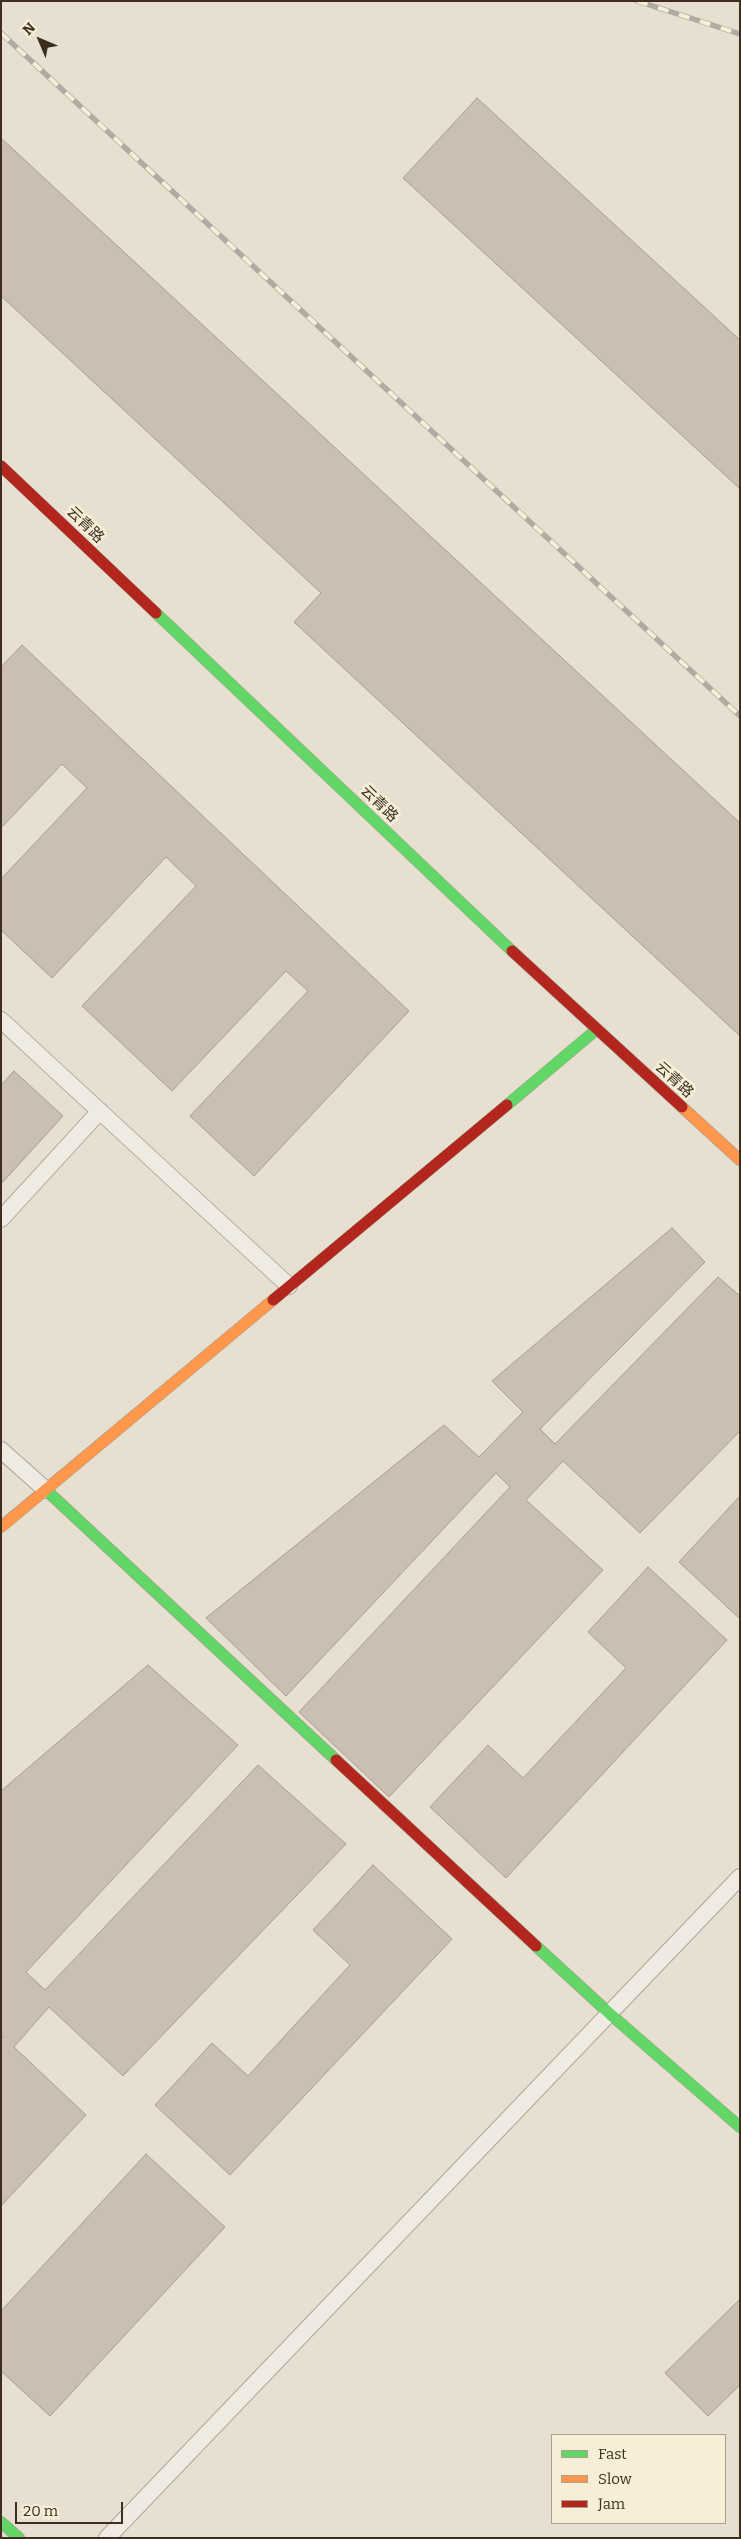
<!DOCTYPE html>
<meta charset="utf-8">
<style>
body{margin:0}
#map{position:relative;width:741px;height:2539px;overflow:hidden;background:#e7e0d1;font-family:Bitter,serif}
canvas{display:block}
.frame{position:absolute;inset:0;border:2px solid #3d2e20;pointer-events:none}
.legend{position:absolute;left:551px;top:2434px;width:175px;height:90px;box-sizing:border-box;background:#f7eed8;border:1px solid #ada18e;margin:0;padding:6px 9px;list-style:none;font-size:15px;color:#3d2e20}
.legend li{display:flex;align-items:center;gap:10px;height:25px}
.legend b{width:25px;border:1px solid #ada18e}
.north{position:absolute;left:15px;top:15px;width:50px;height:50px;-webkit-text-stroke:4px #f7eed8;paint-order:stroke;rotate:315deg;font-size:14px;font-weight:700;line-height:20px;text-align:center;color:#3d2e20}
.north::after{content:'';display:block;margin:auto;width:18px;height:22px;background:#3d2e20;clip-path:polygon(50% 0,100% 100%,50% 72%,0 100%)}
.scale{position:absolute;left:15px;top:2502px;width:108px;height:22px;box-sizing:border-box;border:2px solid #3d2e20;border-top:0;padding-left:6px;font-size:15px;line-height:18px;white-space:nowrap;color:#3d2e20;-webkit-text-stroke:4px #f7eed8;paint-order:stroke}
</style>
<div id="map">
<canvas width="741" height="2539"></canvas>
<div class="frame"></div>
<ul class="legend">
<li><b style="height:6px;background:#63d668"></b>Fast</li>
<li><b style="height:6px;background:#ff974d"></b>Slow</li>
<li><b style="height:6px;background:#b3261e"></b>Jam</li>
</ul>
<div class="north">N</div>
<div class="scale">20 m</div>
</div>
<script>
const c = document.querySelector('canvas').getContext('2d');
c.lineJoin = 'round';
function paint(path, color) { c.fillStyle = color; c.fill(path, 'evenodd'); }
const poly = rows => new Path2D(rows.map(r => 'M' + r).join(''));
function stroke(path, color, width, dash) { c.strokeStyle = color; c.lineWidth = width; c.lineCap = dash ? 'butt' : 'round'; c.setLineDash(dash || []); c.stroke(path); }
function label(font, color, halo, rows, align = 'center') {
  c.font = font + ' Bitter,"Noto Sans SC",serif'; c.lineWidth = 5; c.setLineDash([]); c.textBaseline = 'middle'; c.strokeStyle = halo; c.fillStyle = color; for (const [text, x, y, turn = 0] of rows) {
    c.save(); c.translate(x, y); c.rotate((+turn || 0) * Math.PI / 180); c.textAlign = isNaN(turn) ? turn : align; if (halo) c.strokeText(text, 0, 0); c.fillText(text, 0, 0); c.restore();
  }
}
const building = poly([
 [477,98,740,340,740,489,403,178,477,98],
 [1,138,740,823,740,1036,294,622,321,593,1,296,1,138],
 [22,645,409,1011,254,1176,190,1116,308,991,286,971,172,1091,82,1006,196,886,166,857,52,978,1,930,1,879,87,788,62,764,1,828,1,667,22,645],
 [14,1071,63,1116,1,1184,1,1085,14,1071],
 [672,1228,705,1262,540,1429,555,1444,718,1277,740,1296,740,1431,640,1533,563,1461,526,1500,603,1570,389,1797,299,1712,510,1487,496,1473,286,1696,206,1618,444,1425,479,1457,523,1412,492,1381,672,1228],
 [740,1496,740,1619,679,1562,740,1496],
 [648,1567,727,1640,506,1878,430,1807,488,1745,523,1778,626,1668,588,1632,648,1567],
 [148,1665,238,1745,26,1972,45,1990,258,1765,346,1844,123,2076,49,2007,14,2047,86,2115,1,2206,1,2039,3,2037,1,2035,1,1791,148,1665],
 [373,1865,452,1939,230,2175,155,2105,212,2043,248,2076,350,1965,313,1930,373,1865],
 [146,2154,225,2227,50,2416,1,2371,1,2311,146,2154],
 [740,2299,740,2385,708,2416,665,2373,740,2299]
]);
paint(building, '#cbbfb2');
stroke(building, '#a89c90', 1);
const lane = poly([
 [1,1020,289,1286],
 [1,1219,100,1111],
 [1,1450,46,1490],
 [107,2538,740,1877]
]);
const fast = poly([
 [156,613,512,951],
 [507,1105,596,1030],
 [46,1490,336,1760],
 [536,1946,610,2014,740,2127],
 [1,2522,19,2538]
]);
const slow = poly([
 [682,1107,740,1160],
 [1,1527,273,1300]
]);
const jam = poly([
 [1,466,156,613],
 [512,951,682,1107],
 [273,1300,507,1105],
 [336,1760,536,1946]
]);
stroke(lane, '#ada599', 18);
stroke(fast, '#9c958a', 12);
stroke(slow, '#9c958a', 12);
stroke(jam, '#9c958a', 12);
stroke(lane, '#efebe3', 16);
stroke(fast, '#63d668', 11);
stroke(slow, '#ff974d', 11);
stroke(jam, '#b3261e', 11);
const rail = poly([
 [637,1,740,34],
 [1,33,740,716]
]);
stroke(rail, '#afaaa2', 5.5);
stroke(rail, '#f7eed8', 4, [11]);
label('15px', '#3d2e20', '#f7eed8', [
 ["云青路",85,525,44],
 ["云青路",379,804,44],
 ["云青路",674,1080,42]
]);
</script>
